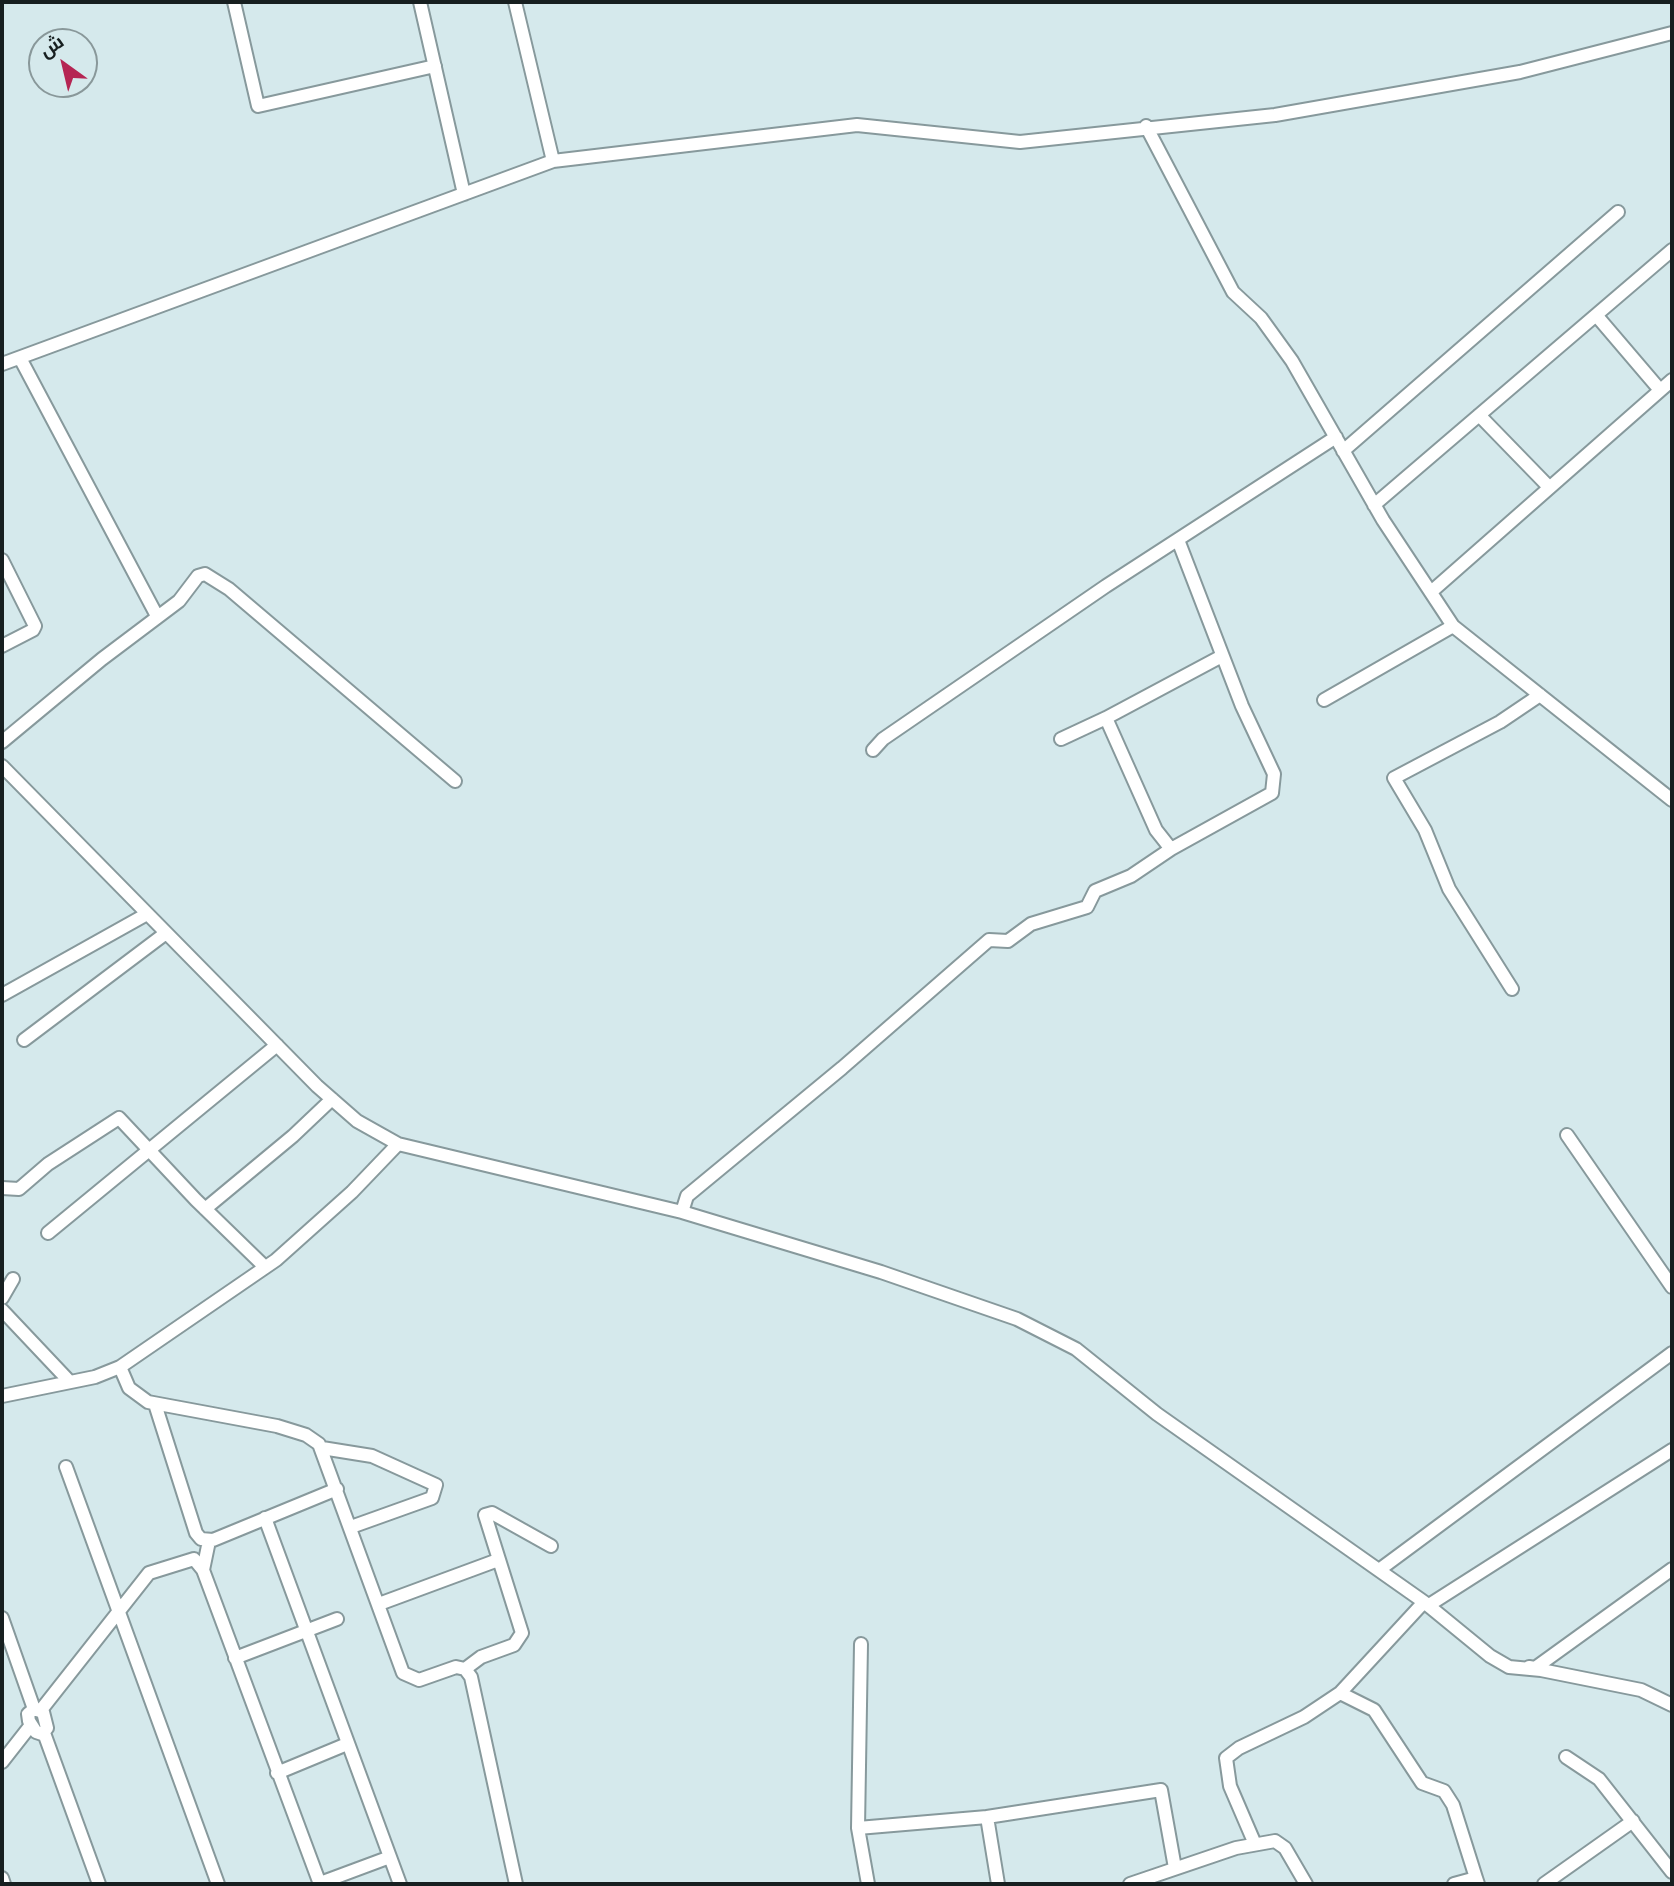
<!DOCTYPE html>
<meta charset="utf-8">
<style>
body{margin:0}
#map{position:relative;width:1674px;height:1886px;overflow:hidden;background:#d5e9ec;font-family:Overpass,Cairo,sans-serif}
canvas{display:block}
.frame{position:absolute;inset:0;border:4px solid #171f20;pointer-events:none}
.north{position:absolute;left:28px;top:28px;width:70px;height:70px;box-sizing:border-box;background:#d5e9ec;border:2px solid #89989a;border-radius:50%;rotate:326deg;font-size:19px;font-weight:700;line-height:28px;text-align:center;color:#171f20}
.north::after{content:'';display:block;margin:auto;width:24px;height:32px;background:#b52553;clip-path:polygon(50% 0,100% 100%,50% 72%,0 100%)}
</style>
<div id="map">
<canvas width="1674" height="1886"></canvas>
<div class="frame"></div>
<div class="north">ش</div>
</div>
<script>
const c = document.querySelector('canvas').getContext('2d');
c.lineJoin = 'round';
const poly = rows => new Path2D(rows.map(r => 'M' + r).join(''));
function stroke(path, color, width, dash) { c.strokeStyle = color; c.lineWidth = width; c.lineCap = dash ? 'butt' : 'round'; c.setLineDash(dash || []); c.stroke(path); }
const minor = poly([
 [234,2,258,106,435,66],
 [420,2,464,194],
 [515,2,553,161],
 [1146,126,1233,292,1261,318,1292,361,1383,520,1453,626,1672,800],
 [1596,315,1660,390],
 [20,358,157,616],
 [2,364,553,161,857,125,1020,142,1275,115,1520,72,1672,33],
 [1479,415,1549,487],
 [1343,451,1618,212],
 [1374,505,1672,250],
 [2,560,35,626,33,630,2,646],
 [1431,592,1672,380],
 [1324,700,1453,626],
 [1106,718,1156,830,1171,849],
 [1061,739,1106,718,1222,656],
 [2,742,102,659,179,601,198,576,205,574,229,589,455,781],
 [873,750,883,739,1106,586,1336,437],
 [2,766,317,1086,357,1121,398,1144,682,1212,881,1272,1017,1319,1076,1349,1157,1414,1424,1602,1490,1656,1509,1667,1541,1670,1641,1690,1672,1705],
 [1512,989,1449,889,1425,830,1394,778,1500,722,1540,695],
 [2,995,147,914],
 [24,1040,166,933],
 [1567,1135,1672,1287],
 [2,1188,19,1189,48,1164,119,1118,196,1200,265,1267],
 [205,1209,293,1136,332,1099],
 [682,1212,687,1196,842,1068,989,940,1008,941,1031,924,1087,907,1095,891,1131,876,1171,849,1272,793,1274,774,1242,706,1178,540],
 [48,1233,277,1045],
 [2,1298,13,1279],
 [2,1310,70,1382],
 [120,1367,129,1388,148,1402,277,1426,306,1435,319,1444,403,1673,419,1680,456,1667,465,1669,471,1677,516,1884],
 [2,1396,95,1377,120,1367,276,1260,352,1192,398,1144],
 [155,1404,196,1533,201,1539,213,1540,337,1489],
 [322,1448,372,1456,436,1485,432,1498,351,1527],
 [66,1467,218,1884],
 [265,1518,400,1884],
 [203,1570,320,1884],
 [1379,1570,1672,1353],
 [379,1604,498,1560],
 [1429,1605,1672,1450],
 [2,1618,34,1709,43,1712,47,1728,42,1734,36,1732,29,1721,28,1714,34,1709],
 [861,1644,858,1828,868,1884],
 [235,1658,337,1619],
 [1529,1667,1535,1668,1672,1569],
 [465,1669,481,1657,514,1645,522,1633,485,1515,492,1513,551,1546],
 [1340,1693,1374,1710,1422,1783,1444,1791,1453,1805,1476,1878],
 [41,1710,149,1573,194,1559,203,1570,209,1541],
 [44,1733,99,1884],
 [1566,1757,1599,1779,1672,1872],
 [2,1762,31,1725],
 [277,1773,347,1744],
 [987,1817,998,1884],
 [858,1828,987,1817,1161,1790,1175,1868],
 [1255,1844,1230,1786,1226,1758,1239,1748,1304,1717,1340,1693,1424,1602],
 [2,1878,4,1884],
 [320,1883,390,1857],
 [1130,1884,1236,1848,1275,1841,1285,1848,1306,1884],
 [1454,1884,1476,1878,1478,1884],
 [1544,1884,1633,1821]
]);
stroke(minor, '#87999c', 16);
stroke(minor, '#fff', 12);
</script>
